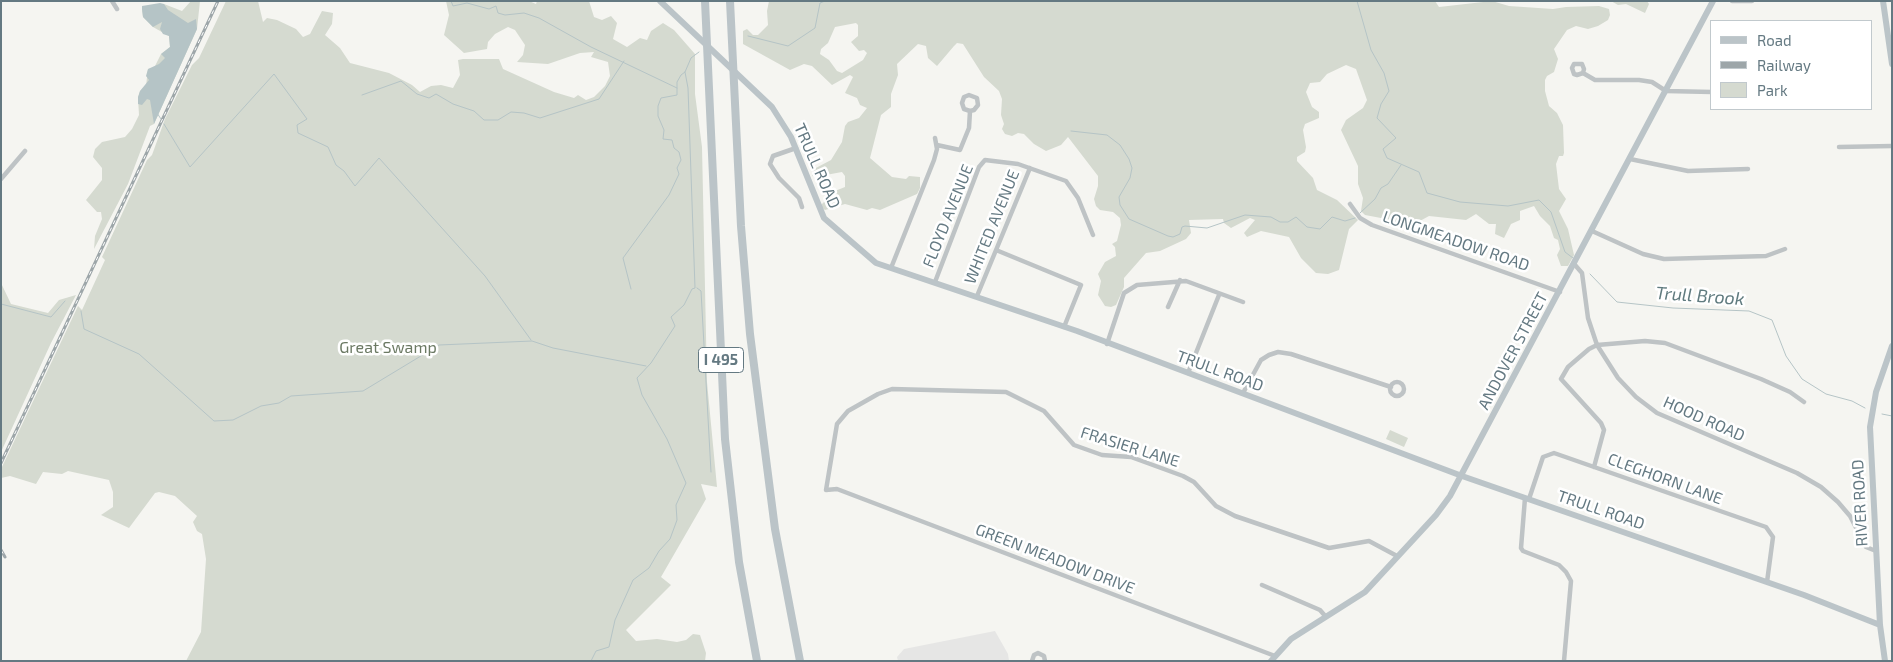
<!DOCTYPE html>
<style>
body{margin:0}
#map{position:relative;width:1893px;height:662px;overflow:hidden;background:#f5f5f1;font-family:"Exo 2",sans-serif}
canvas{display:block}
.frame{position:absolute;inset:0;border:2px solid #647982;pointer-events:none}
.legend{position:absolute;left:1710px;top:20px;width:162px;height:90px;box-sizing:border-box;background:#fff;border:1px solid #c1c9cd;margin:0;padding:6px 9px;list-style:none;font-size:15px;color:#647982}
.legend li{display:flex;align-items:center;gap:10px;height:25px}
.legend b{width:25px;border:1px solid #c1c9cd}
</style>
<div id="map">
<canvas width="1893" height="662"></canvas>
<div class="frame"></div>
<ul class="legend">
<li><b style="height:6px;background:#bbc4c8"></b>Road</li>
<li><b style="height:6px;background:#9da6a9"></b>Railway</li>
<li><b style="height:14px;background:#d5dad0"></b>Park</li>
</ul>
</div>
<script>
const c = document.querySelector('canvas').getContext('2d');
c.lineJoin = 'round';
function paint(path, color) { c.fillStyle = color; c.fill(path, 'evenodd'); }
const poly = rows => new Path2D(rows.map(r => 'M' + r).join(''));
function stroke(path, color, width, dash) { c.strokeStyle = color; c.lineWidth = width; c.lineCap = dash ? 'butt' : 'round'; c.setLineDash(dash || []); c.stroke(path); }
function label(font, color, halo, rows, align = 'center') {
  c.font = font + ' "Exo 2",sans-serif'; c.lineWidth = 5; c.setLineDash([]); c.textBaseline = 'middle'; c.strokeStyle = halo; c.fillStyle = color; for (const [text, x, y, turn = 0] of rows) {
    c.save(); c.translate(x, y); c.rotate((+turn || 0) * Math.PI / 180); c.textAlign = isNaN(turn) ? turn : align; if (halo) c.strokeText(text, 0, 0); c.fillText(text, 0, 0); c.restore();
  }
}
paint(poly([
 [995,631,1008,654,1009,661,898,661,897,657,904,649]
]), '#e6e6e5');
paint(poly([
 [191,1,200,1,197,29,154,124,150,126,128,184,94,249,95,236,102,219,101,212,97,212,86,200,102,180,102,168,93,157,95,149,102,142,125,137,132,129,139,115,138,98,140,91,146,86,148,69,154,68,161,54,170,47,169,36,153,27,143,17,142,9,164,4,182,11],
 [226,1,258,1,263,22,267,18,277,20,296,29,303,37,310,34,322,11,333,13,332,24,325,35,340,48,350,63,389,73,412,85,420,92,431,86,441,85,453,88,460,75,458,60,463,59,499,59,503,69,554,92,574,98,578,95,586,100,594,97,605,86,610,76,608,62,591,57,594,52,580,53,548,64,517,62,523,55,525,45,515,30,508,27,495,34,488,42,487,49,464,53,444,35,449,15,446,1,529,1,536,4,537,1,589,1,594,17,602,20,611,16,617,23,613,39,627,47,640,38,647,40,651,31,663,23,674,30,695,54,695,94,702,147,707,382,717,487,701,484,706,499,661,577,671,585,626,630,636,641,657,639,677,642,686,640,693,634,700,635,706,653,705,661,186,661,201,632,206,559,202,534,197,531,193,522,197,516,175,496,159,492,155,493,129,528,101,515,113,507,113,492,109,480,68,471,62,474,43,472,36,484,10,476,1,478,1,469,78,306,82,310,105,260,102,257,147,160,152,155,165,119,192,65,199,58],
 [769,1,1435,1,1439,7,1492,1,1509,6,1553,9,1566,7,1599,6,1609,9,1610,15,1608,20,1598,26,1588,29,1576,26,1567,30,1554,49,1558,59,1554,72,1547,76,1545,80,1545,91,1549,106,1557,113,1563,125,1564,153,1563,156,1559,156,1556,164,1559,189,1566,199,1559,211,1568,229,1574,255,1568,266,1561,266,1557,255,1560,249,1558,240,1554,238,1550,226,1540,216,1534,206,1520,211,1520,220,1511,224,1504,238,1495,234,1496,224,1489,224,1476,214,1466,220,1429,216,1407,228,1403,228,1381,218,1365,215,1361,211,1363,198,1358,184,1358,166,1341,130,1346,120,1363,108,1367,100,1356,69,1346,65,1327,74,1320,82,1310,83,1306,92,1312,107,1319,112,1319,118,1305,124,1303,130,1306,147,1305,152,1297,157,1297,161,1313,178,1317,190,1337,200,1358,220,1349,229,1339,270,1328,274,1316,273,1301,258,1289,237,1261,231,1247,237,1244,233,1255,220,1250,218,1231,228,1224,223,1223,219,1189,220,1191,233,1186,239,1160,251,1146,253,1124,278,1124,287,1116,305,1111,307,1105,306,1098,295,1101,281,1098,274,1105,262,1116,256,1115,247,1112,244,1117,241,1121,225,1120,218,1113,212,1100,210,1096,206,1094,199,1098,186,1098,176,1068,137,1061,145,1046,151,1034,144,1024,134,1018,133,1012,136,1005,134,1002,129,1004,124,1001,115,1002,99,999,91,984,77,963,44,957,43,954,46,937,66,928,58,926,46,918,44,897,64,898,75,891,94,891,107,881,115,870,158,892,177,906,179,909,176,920,177,920,188,917,194,880,210,872,208,867,210,845,204,825,210,820,206,835,191,845,187,845,176,842,172,815,177,812,176,814,169,831,160,842,142,845,126,848,122,859,118,867,108,860,105,857,98,845,93,853,77,850,75,832,85,812,66,804,64,790,70,743,44,743,31,747,29,753,35,758,35,768,25,767,11],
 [856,23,858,25,858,36,851,42,859,51,864,50,867,53,863,60,842,73,837,71,829,60,820,54,821,49,828,43,835,27],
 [1611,1,1647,1,1649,4,1645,13,1626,4,1618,5],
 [1,283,11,304,48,313,59,300,76,295,51,343,1,452],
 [1390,430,1408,438,1404,447,1386,439]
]), '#d5dad0');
paint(poly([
 [160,3,164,4,168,10,188,23,196,19,197,29,154,124,150,100,147,99,142,105,138,104,138,97,140,91,149,80,146,76,148,69,159,64,165,58,161,54,170,47,169,36,163,34,160,29,162,22,153,27,143,17,142,9,142,6]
]), '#b5c4c6');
stroke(poly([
 [451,1,453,6,467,3,489,9,496,6,498,13,505,15,524,13,539,18,591,47,677,88],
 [1357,1,1371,50,1384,73,1389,91,1381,104,1377,118,1396,138,1383,149,1387,158,1419,172,1427,193,1460,202,1508,206,1539,200,1551,212,1565,252,1573,258],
 [748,36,788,46,815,28,820,3,825,1],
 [362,95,401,81,417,94,429,98,436,94,453,104,474,111,484,120,498,120,511,112,524,113,540,118,599,99,624,61],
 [157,113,161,119],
 [164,124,190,167,274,74,307,119,297,125,298,133,328,147,336,165,344,171,355,186,379,158,485,276,531,340],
 [1071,131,1107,135,1120,145,1129,159,1132,168,1130,178,1119,197,1120,205,1129,219,1168,236,1173,237,1180,234,1182,227,1185,226,1207,228,1245,215,1271,217,1280,222,1288,222,1296,217,1307,227,1320,229,1332,217,1345,221,1355,218],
 [1360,213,1375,199,1381,188,1388,184,1401,165],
 [1590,274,1617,302,1673,308,1749,311,1772,320,1786,356,1802,379,1826,394,1852,401,1865,408],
 [697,288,701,291,711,472],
 [631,289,623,258,669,195,679,174,677,168,681,160,679,152,674,148,672,140,663,139,664,130,658,116,658,106,661,98,677,95,677,82,681,75,685,72,691,58,699,52],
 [1,304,51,317,65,301],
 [81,311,84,329,139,354,214,421,233,420,261,406,279,403,291,396,363,391,439,345,532,341,553,348,646,366],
 [1882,414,1892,416],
 [591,661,596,651,609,647,615,620,633,580,649,568,659,551,670,539,677,520,676,505,686,483,667,439,642,395,637,378,651,363,675,326,671,317,684,305,692,289,695,288,688,88,685,72]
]), '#b5c4c6', 1);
stroke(poly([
 [112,1,117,9],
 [1732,1,1752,1],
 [1583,73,1577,75,1574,74,1572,68,1574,64,1582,64,1584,69,1583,73,1595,80,1639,80,1652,82,1666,91,1712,92],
 [937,145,960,150,969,128,970,111,974,110,978,105,977,98,969,95,964,97,962,103,964,109,970,111],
 [1839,147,1892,146],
 [796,148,773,156,770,164,779,178,799,198,802,207],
 [1630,159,1688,171,1748,169],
 [1,179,25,151],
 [1350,204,1360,218,1372,225,1560,292],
 [1592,231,1643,254,1664,259,1766,256,1785,249],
 [996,250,1081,285,1064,327],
 [1575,265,1582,273,1588,318,1597,345,1618,378,1636,397,1657,413,1797,473,1821,487,1838,502,1850,516,1866,547,1876,551],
 [891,268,934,160,937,149,935,138],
 [935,282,979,167,985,160,1018,164,1066,181,1078,198,1093,235],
 [977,296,1030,168],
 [1168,307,1180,280],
 [1107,344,1124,293,1137,285,1186,281,1243,302],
 [1188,373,1219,295],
 '1390 389a7 7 0 1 1 14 0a7 7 0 1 1-14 0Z',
 [1243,393,1261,360,1269,355,1278,352,1291,354,1391,387],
 [1594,467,1604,430,1601,423,1561,379,1568,367,1589,349,1597,345,1645,341,1665,343,1761,379,1790,392,1804,402],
 [1525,498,1521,548,1523,551,1559,565,1566,572,1571,581,1564,661],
 [1529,499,1543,457,1554,453,1766,527,1773,537,1767,582],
 [1262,585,1320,610,1326,617],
 [1275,656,837,489,826,490,837,424,848,411,878,394,892,389,1006,392,1044,411,1074,445,1102,455,1131,457,1183,476,1194,482,1216,506,1235,516,1329,548,1369,541,1397,556],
 [1032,661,1034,655,1038,653,1044,656,1045,661]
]), '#bec3c5', 4.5);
stroke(poly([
 [660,1,772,107,791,137,824,218,876,263,1077,331,1462,476,1804,595,1880,625],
 [1883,1,1892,64],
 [1271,661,1291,639,1365,592,1436,515,1450,496,1713,1],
 [1885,661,1880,625,1870,427,1876,392,1892,346]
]), '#bbc4c8', 6);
stroke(poly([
 [705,1,725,439,739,562,757,661],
 [730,1,741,226,750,334,775,529,800,661]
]), '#bbc4c8', 8);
const rail = poly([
 [1,463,218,1],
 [1,550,5,557]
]);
stroke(rail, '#9da6a9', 3);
stroke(rail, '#fff', 1, [4]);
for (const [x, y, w] of [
 [721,360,45]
]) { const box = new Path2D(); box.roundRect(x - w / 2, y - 12.5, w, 25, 4); c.fillStyle = '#fff'; c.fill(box); stroke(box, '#647982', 1); }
label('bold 15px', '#647982', null, [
 ["I 495",721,360]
]);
label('16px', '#647982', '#fff', [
 ["TRULL ROAD",817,166,66],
 ["FLOYD AVENUE",948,216,-68],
 ["WHITED AVENUE",992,227,-68],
 ["LONGMEADOW ROAD",1456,241,19],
 ["ANDOVER STREET",1513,351,-62],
 ["TRULL ROAD",1220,371,20],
 ["HOOD ROAD",1704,419,24],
 ["FRASIER LANE",1130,447,17],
 ["CLEGHORN LANE",1665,479,20],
 ["RIVER ROAD",1860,503,-93],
 ["TRULL ROAD",1601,510,19],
 ["GREEN MEADOW DRIVE",1055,559,21]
]);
label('16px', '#6b7963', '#fff', [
 ["Great Swamp",388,348]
]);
label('italic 18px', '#607b7f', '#fff', [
 ["Trull Brook",1700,296,4]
]);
</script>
